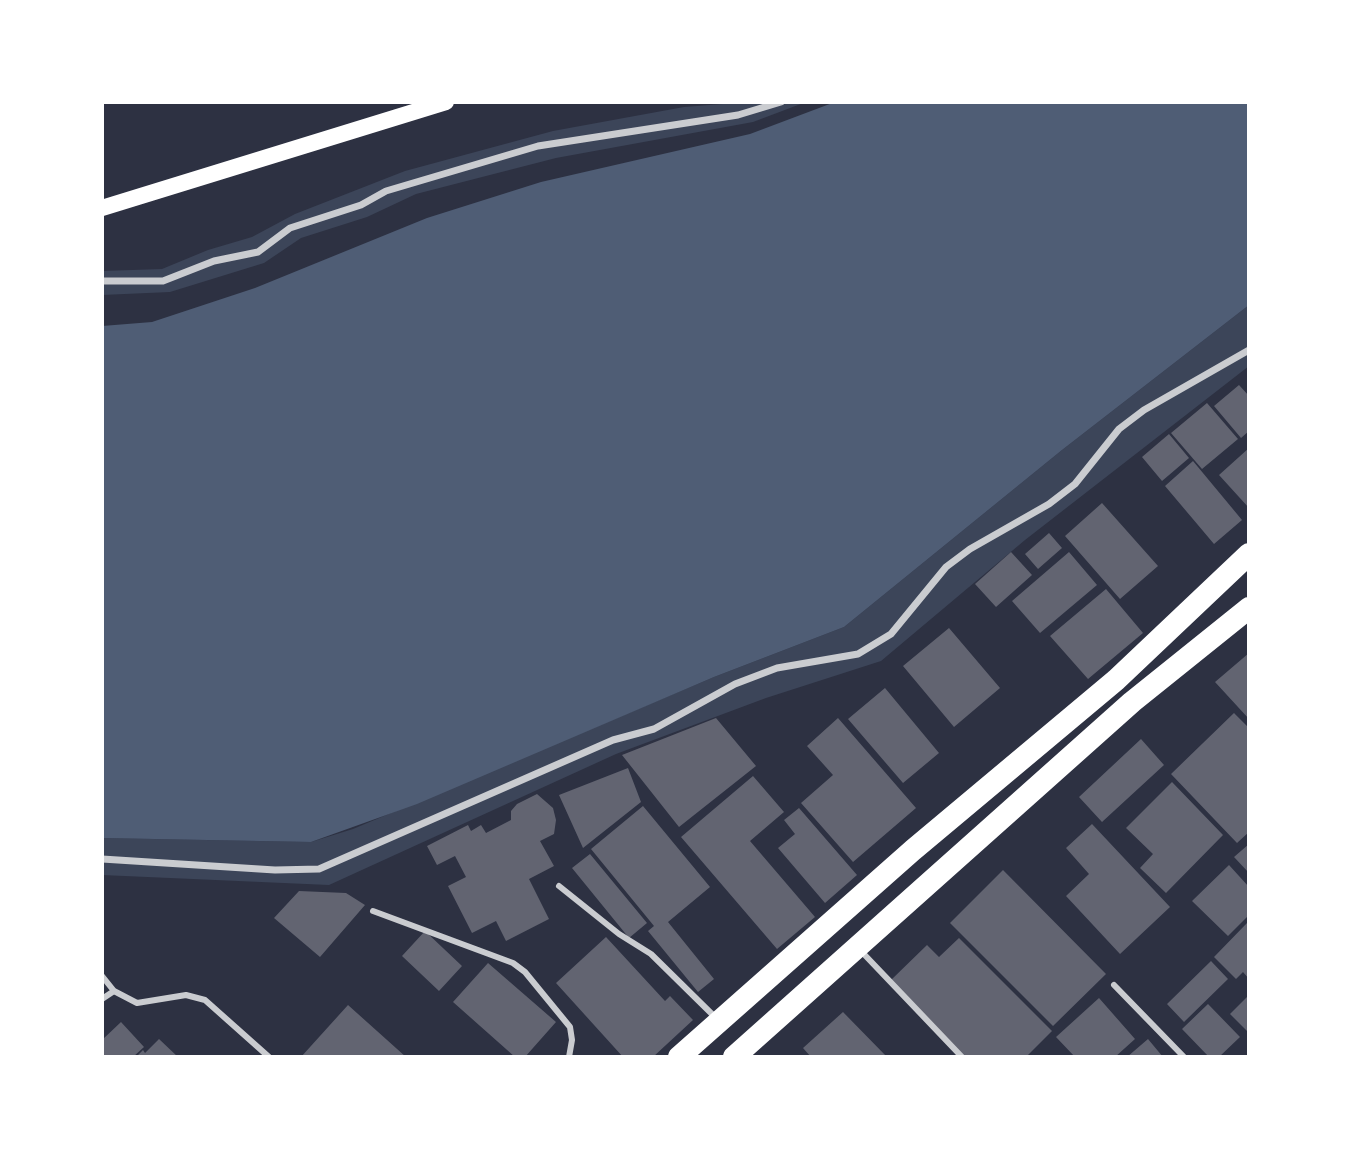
<!DOCTYPE html>
<style>
body{margin:0}
#map{position:relative;width:1351px;height:1159px;overflow:hidden;background:#2d3142;font-family:"Work Sans",sans-serif}
canvas{display:block}
.frame{position:absolute;inset:0;border:104px solid #fff;pointer-events:none}
</style>
<div id="map">
<canvas width="1351" height="1159"></canvas>
<div class="frame"></div>
</div>
<script>
const c = document.querySelector('canvas').getContext('2d');
c.lineJoin = 'round';
function paint(path, color) { c.fillStyle = color; c.fill(path, 'evenodd'); }
const poly = rows => new Path2D(rows.map(r => 'M' + r).join(''));
function stroke(path, color, width, dash) { c.strokeStyle = color; c.lineWidth = width; c.lineCap = dash ? 'butt' : 'round'; c.setLineDash(dash || []); c.stroke(path); }
paint(poly([
 [748,102,806,102,753,122,556,158,416,194,367,217,301,238,264,263,170,292,102,295,102,271,162,269,208,250,252,237,295,214,405,171,553,131,684,107],
 [1249,305,1249,366,1025,540,881,661,766,698,616,754,329,885,102,875,102,838,311,842,353,829,714,677,844,627,1062,450]
]), '#3c4559');
paint(poly([
 [835,102,1249,102,1249,305,1062,450,844,627,714,677,417,804,311,842,102,838,102,326,152,322,255,288,427,218,541,182,750,134]
]), '#4f5d75');
paint(poly([
 [1239,385,1249,396,1249,431,1241,438,1214,406],
 [1207,403,1238,439,1202,469,1171,433],
 [1169,434,1189,458,1162,481,1142,457],
 [1249,448,1249,508,1219,475],
 [1193,461,1242,520,1214,544,1165,486],
 [1102,503,1158,566,1120,599,1065,536],
 [1049,533,1062,548,1038,569,1025,554],
 [1011,552,1032,575,996,607,975,584],
 [1069,552,1097,585,1040,633,1012,601],
 [1106,589,1143,633,1088,679,1050,636],
 [949,628,1000,688,954,727,903,666],
 [1249,653,1249,719,1215,682],
 [885,688,939,753,903,783,848,719],
 [1234,713,1249,728,1249,832,1237,843,1171,774],
 [716,718,756,766,679,827,622,755],
 [838,718,916,808,853,862,801,803,833,775,807,746],
 [1141,739,1164,765,1102,822,1079,797],
 [628,768,641,802,583,848,559,795],
 [753,776,784,812,750,841,815,917,777,949,681,837],
 [1172,782,1223,835,1166,893,1140,868,1153,854,1126,828],
 [537,794,553,808,556,820,554,834,540,841,554,866,529,879,549,919,506,941,496,921,472,933,448,886,466,877,455,856,437,865,427,846,468,825,471,831,481,825,486,833,511,820,511,811,517,804],
 [643,806,710,887,668,922,714,979,698,992,648,931,654,926,591,849],
 [799,808,857,875,825,903,778,848,795,834,784,820],
 [1092,824,1170,907,1120,954,1066,896,1089,874,1066,848],
 [1249,844,1249,873,1234,857],
 [590,854,647,923,629,938,572,868],
 [1229,865,1249,887,1249,915,1228,936,1192,901],
 [1003,870,1106,974,1053,1026,950,923],
 [299,891,346,893,365,905,320,957,274,918],
 [1247,923,1249,979,1243,972,1236,979,1214,957],
 [425,931,462,966,439,991,402,956],
 [606,937,665,1001,670,996,693,1020,653,1057,623,1057,556,983],
 [959,938,1052,1031,1026,1057,965,1057,890,981,927,945,939,957],
 [1211,961,1228,979,1184,1022,1167,1004],
 [488,963,556,1022,525,1057,515,1057,453,1002],
 [1249,995,1249,1033,1230,1014],
 [1099,998,1135,1039,1115,1057,1075,1057,1056,1037],
 [1208,1004,1240,1037,1219,1057,1209,1057,1182,1029],
 [348,1005,406,1057,301,1057],
 [843,1012,887,1057,811,1057,803,1048],
 [121,1022,144,1047,133,1057,102,1057,102,1040],
 [159,1039,178,1057,136,1057,143,1050,145,1053],
 [1148,1039,1163,1057,1127,1057]
]), '#626471');
stroke(poly([
 [559,886,619,934,651,954,717,1019],
 [373,911,513,963,525,972,570,1027,572,1040,569,1057],
 [860,950,962,1057],
 [102,976,114,991,137,1003,186,995,205,1000,269,1057],
 [1114,985,1184,1057],
 [102,999,114,991]
]), '#caccd0', 6);
stroke(poly([
 [102,281,163,281,214,261,258,252,290,228,361,205,386,191,538,146,738,115,781,102],
 [102,859,275,870,319,869,613,740,654,729,735,684,777,668,858,654,891,634,946,567,970,549,1049,504,1075,484,1119,429,1144,410,1249,350]
]), '#caccd0', 7);
stroke(poly([
 [102,208,446,102]
]), '#fff', 16);
stroke(poly([
 [679,1057,913,850,1116,680,1249,554],
 [734,1057,1132,702,1249,608]
]), '#fff', 22);
</script>
